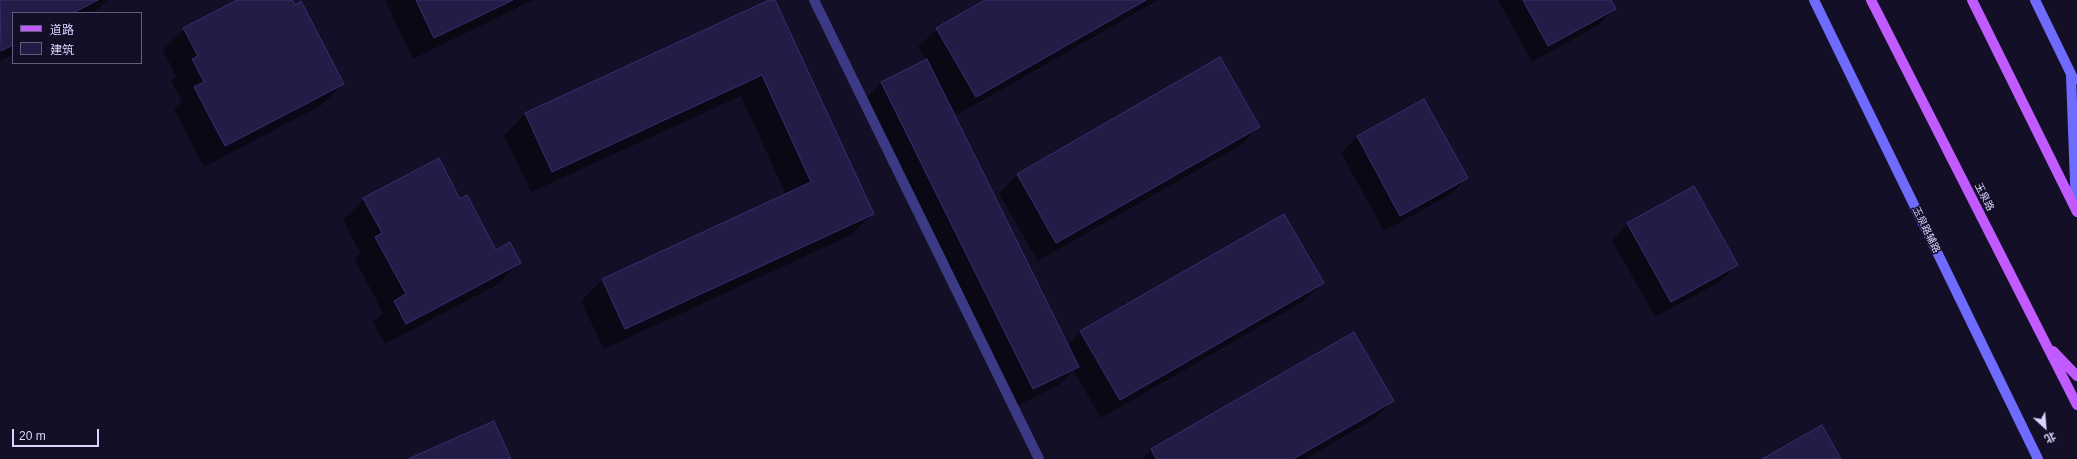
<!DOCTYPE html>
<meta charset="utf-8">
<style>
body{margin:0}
#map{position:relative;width:2077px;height:459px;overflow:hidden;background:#130f26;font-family:Helvetica,"Noto Sans SC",sans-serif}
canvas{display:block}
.legend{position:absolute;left:12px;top:12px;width:130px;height:52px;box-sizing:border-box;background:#130f26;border:1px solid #625e7d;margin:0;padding:5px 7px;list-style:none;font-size:12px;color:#d9d4ff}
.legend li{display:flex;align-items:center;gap:8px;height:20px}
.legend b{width:20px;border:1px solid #625e7d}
.north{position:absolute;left:2025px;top:407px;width:40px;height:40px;-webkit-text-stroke:3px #130f26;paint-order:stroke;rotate:154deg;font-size:11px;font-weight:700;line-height:16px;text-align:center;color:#d9d4ff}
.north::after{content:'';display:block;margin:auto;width:14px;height:18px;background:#d9d4ff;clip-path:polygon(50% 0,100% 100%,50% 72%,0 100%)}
.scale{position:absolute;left:12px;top:429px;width:87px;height:18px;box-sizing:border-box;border:2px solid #d9d4ff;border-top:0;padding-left:5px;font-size:12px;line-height:14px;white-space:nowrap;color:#d9d4ff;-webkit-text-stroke:3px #130f26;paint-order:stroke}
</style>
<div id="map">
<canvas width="2077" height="459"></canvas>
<ul class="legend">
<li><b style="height:5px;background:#c25bff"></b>道路</li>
<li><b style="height:11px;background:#241b47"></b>建筑</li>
</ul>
<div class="north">北</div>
<div class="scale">20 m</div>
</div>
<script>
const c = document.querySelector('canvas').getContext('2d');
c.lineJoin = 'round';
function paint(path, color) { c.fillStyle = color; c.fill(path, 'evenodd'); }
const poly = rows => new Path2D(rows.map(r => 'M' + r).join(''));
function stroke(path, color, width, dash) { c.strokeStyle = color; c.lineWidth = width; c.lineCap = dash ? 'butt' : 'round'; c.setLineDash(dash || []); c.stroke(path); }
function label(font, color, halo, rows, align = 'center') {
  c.font = font + ' Helvetica,"Noto Sans SC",sans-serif'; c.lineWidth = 3; c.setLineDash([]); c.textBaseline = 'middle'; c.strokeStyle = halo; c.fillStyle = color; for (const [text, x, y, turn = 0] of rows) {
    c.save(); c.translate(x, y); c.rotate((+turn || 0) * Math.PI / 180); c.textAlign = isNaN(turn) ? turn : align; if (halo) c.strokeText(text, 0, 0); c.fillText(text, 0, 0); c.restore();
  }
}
paint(poly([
 [0,0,107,0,98,9,91,13,13,13,13,54,0,61],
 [239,0,291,0,343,84,322,105,204,167,174,109,182,101,171,81,176,76,163,50,184,29],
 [385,0,533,0,413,59],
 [771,0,774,0,872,214,851,235,604,349,581,301,602,280,786,195,741,96,531,192,504,135,525,114],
 [987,0,1158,0,957,115,940,86,939,86,1067,345,1080,332,1283,215,1322,283,1304,301,1101,418,1073,370,1059,385,1014,407,863,101,882,82,926,61,918,47,937,29],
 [1498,0,1609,0,1614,9,1599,25,1532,62],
 [1220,59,1259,127,1241,145,1038,261,999,194,1017,175],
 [1423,100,1467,178,1451,194,1384,231,1341,153,1357,137],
 [364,199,460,200,496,251,519,263,498,284,385,344,373,322,383,313,355,259,360,253,343,220],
 [1628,224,1737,265,1721,281,1655,317,1612,240],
 [1354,333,1393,401,1374,419,1305,459,1142,459,1151,450]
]), '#0007');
const building = poly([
 [0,0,98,0,73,13,13,13,13,45,1,51,0,0],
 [237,0,292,0,295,5,301,1,344,84,225,146,194,87,204,82,192,59,198,56,183,28,237,0],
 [416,0,513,0,434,38,416,0],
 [769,0,775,0,874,214,625,329,602,279,811,182,762,75,552,172,525,113,769,0],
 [985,0,1146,0,976,97,936,28,985,0],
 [1523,0,1611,0,1616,9,1548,46,1523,0],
 [1220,57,1260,127,1056,243,1017,174,1220,57],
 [927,59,1079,367,1033,389,881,82,927,59],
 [1424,99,1468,178,1400,216,1357,136,1424,99],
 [439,158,460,199,467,195,496,250,510,242,521,263,406,324,394,301,406,294,375,237,382,233,363,198,439,158],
 [1694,186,1738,265,1671,302,1627,223,1694,186],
 [1284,214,1324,283,1120,400,1080,331,1284,214],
 [1354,332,1394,401,1293,459,1156,459,1151,449,1354,332],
 [494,421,511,459,408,459,494,421],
 [1822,425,1841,459,1762,459,1822,425]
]);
paint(building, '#241b47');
stroke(building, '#3b2d73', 1);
stroke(poly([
 [814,0,1039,459]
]), '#3d3a85', 10);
stroke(poly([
 [1814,0,2038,459],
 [2035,0,2074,80],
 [2071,75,2076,210]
]), '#6f6bff', 10);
stroke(poly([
 [1871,0,2077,405],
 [1972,0,2077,212],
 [2053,351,2077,376]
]), '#c25bff', 10);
label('10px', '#d9d4ff', '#130f26', [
 ["玉泉路",1984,197,63],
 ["玉泉路辅路",1926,230,64]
]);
</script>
